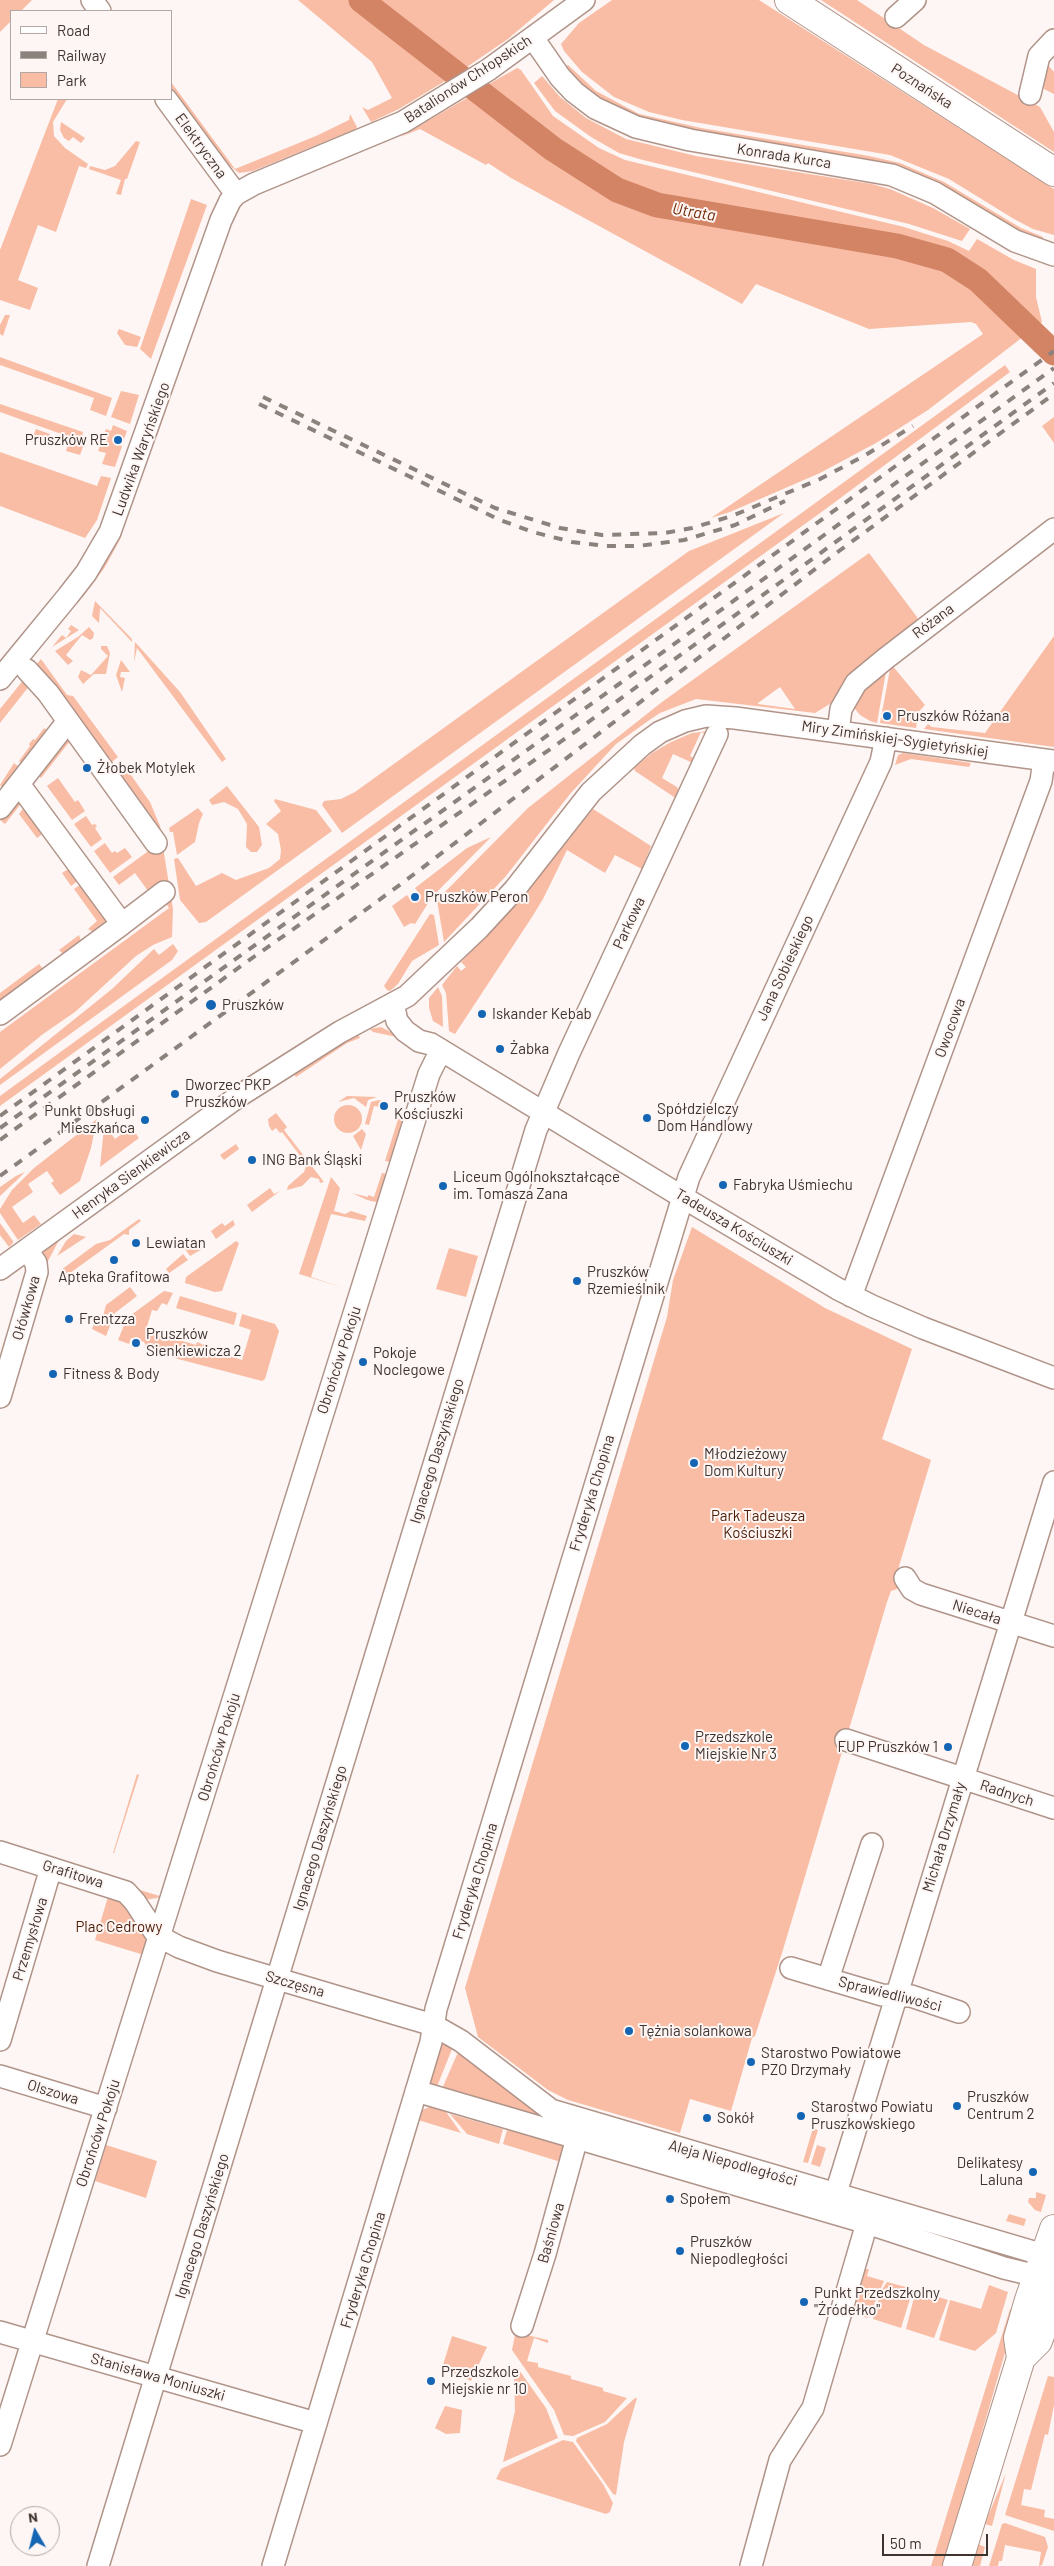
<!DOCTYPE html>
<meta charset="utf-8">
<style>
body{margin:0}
#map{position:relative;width:1054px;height:2566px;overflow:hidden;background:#fdf6f4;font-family:Barlow,sans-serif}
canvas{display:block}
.legend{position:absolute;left:10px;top:10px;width:162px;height:90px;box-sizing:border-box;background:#fdf6f4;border:1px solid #b1a8a5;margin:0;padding:6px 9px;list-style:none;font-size:15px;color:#3f332e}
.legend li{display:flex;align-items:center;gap:10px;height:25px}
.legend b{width:25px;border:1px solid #b1a8a5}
.north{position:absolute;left:10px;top:2506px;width:50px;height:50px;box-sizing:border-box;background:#fdf6f4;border:1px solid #b1a8a5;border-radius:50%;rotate:352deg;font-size:14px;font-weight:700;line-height:20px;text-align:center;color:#3f332e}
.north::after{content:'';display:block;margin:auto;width:18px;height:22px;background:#1466b5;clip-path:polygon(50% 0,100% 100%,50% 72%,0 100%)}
.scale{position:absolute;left:882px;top:2534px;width:106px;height:22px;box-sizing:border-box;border:2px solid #3f332e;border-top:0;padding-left:6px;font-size:15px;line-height:18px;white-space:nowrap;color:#3f332e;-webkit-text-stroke:4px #fdf6f4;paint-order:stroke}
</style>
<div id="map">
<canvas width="1054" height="2566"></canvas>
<ul class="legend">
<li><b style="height:6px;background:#fff"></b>Road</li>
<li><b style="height:6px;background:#8b817d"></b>Railway</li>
<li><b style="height:14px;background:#f9bda5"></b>Park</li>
</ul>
<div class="north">N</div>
<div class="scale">50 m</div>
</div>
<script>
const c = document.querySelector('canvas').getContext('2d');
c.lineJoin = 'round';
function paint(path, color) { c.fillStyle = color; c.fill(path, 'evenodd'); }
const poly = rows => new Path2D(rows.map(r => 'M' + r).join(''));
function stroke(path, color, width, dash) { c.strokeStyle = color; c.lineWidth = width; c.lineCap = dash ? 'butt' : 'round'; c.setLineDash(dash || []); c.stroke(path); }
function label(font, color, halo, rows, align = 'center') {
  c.font = font + ' Barlow,sans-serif'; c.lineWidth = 4; c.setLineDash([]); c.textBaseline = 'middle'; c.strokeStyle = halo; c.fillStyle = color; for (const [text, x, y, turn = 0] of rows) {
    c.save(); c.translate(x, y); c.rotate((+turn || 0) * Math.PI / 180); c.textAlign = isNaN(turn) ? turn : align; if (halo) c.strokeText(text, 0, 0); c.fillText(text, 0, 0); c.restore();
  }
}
paint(poly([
 [0,0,32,0,21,11,11,11,11,21,0,32],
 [298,0,352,0,450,78,399,109,371,122,362,107,368,110,392,98,372,62],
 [369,0,554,0,508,39,461,71],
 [612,0,759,0,1054,189,1054,235,1033,229,1014,219,949,179,890,155,682,120,649,112,614,97,582,72,564,51,561,44,579,23],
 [821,0,857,0,924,45,1040,107,1054,132,1054,152],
 [1046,57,1047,64,1054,72,1054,94,1044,89],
 [568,65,596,91,639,114,701,128,869,156,900,163,944,182,1021,228,1043,237,1043,244,956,196,658,126,598,100,562,68],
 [517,68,521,70,553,116,599,148,625,160,904,227,948,241,969,251,977,239,1014,260,1036,269,1036,297,1042,322,1036,326,992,284,971,267,930,248,878,236,666,201,623,186,554,144,488,94,490,90,487,92,482,88],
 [542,76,560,97,586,118,626,139,696,156,872,184,890,189,933,208,970,229,962,241,909,224,643,160,619,153,591,137,555,111,534,83],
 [171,82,235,169,316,136,349,120,350,114,357,127,356,129,253,171,239,173,226,163,223,166,171,95],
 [472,95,561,163,607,191,626,200,683,216,892,250,923,258,947,266,963,275,983,290,1028,333,928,410,876,443,820,473,730,512,711,518,983,334,976,324,971,322,869,329,756,284,742,304,511,178,488,163,486,165,420,129,400,137],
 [58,99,67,99,53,122,54,136,65,148,88,164,86,168,79,166,56,232,38,225,18,280,38,288,30,310,0,300,0,250],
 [61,122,85,138,81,143,73,137,69,141,64,138,60,130],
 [136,141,140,142,127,179,125,179,121,195,116,194,121,180,89,169,90,166,105,170,115,166],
 [191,199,207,205,151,359,140,349],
 [5,315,10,315,3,336,0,334,0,325],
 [119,329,141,337,137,347,125,345,117,333],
 [188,340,190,341,157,436,155,436],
 [0,357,112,398,106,416,90,410,94,398,0,365],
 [1005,365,1010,372,827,508,0,1106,0,1096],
 [121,391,139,395,130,424,111,417],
 [0,404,83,432,81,441,0,412],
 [1054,417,1054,443,1042,426],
 [113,425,127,431,124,439,116,436,114,443,122,446,115,467,102,464,106,453,98,451,106,429,111,431],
 [36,429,50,434,46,444,32,439],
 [69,440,83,447,80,455,66,451],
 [0,452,97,486,101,476,111,478,97,520,85,538,0,506],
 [784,513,342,833,322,805,324,801,341,799,355,792,689,551],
 [123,534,105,567,82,598,83,594],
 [869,553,917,617,919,627,833,702,815,713,696,699,660,713,648,721,616,744,570,794,506,876,444,942,437,900,528,808,662,702],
 [780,687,795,709,758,704,758,703],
 [95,601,132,639,132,642,100,608,99,623,92,616],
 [71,625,79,630,52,647,62,635,66,638,71,631,68,629],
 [89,627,94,633,93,638,90,640,82,635,66,655,73,661,68,665,55,651,78,637],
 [1054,636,1054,747,924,729,928,724,932,727,985,733],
 [135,642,180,692,226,759,222,762,137,648,134,662],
 [101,646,107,646,110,653,106,674,94,674,83,684,78,677,81,670,91,675,108,656,101,649],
 [41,659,67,695,73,696,118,757,112,762,66,700,35,666],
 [121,660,130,672,121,672,120,677,125,678,122,692,116,675],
 [891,664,925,705,911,720,917,722,916,728,880,723],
 [887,666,877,723,870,721,860,715,851,704,853,695],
 [25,678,30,685,0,723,0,709],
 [44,728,48,731,22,764,19,761,30,746,29,744,33,739,35,740],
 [718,730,710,736,701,732,690,756,698,760,695,764,673,754,662,778,677,787,679,791,677,799,635,771,634,768,652,753,671,742,692,733],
 [66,739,70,741,41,778,35,771],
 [903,753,938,758,971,763,969,767,911,759,895,765,898,755],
 [121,761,150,802,160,826,162,835,156,832,160,829,114,766],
 [14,763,19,767,3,788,0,785],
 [58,778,75,802,78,800,85,811,72,820,47,786],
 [227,786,259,827,262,845,257,852,251,852,246,847,247,824,238,809,224,802,212,805,209,800],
 [275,799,316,810,332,831,206,922,199,923,180,900,174,859,178,858,196,886,222,873,236,880,269,868,280,859,281,850,278,834,266,824,281,811,274,801],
 [24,800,5,824,0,820,11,803],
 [25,806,44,833,37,838,19,814],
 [198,808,203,814,199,823,195,842,177,855,173,832,170,832,169,828],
 [593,809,651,846,642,869,615,855,605,873,567,850,543,899,532,917,455,1034,449,1031,446,993,442,985,457,966,461,971,466,967,461,962,525,894],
 [86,816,92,825,95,824,97,826,95,828,102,839,91,847,74,824],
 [491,837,432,897,415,924,411,923,404,927,392,906,407,895,413,903,421,896,415,888,467,848],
 [162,841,173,909,172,937,153,945,136,956,75,1012,43,1034,0,1069,0,1032,169,908,163,899,151,895,135,873,119,885,113,877],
 [105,843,112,853,115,851,117,853,125,848,132,857,110,873,94,851],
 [70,868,79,880,71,886,62,873],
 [81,884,106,918,104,924,93,932,88,929,97,921,74,889],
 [430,914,434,915,439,945,412,961,398,984,390,991,387,990,384,986],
 [79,935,81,941,63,954,59,950],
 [173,944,178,951,172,960,0,1085,0,1079,112,989,154,949,159,955],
 [39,964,43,969,0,1000,0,993],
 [438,987,442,996,443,1027,433,1021,429,1008,429,998],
 [381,1027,425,1050,428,1056,397,1037,373,1032,370,1029],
 [358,1034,360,1038,347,1043,296,1077,293,1073,326,1049],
 [347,1096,377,1097,368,1100,366,1107,354,1098,338,1102],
 [379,1100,381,1101,380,1107,374,1106,369,1125,365,1124,371,1102],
 '334 1119a14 14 0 1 1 28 0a14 14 0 1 1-28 0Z',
 [276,1113,287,1127,284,1130,324,1182,320,1183,319,1179,311,1177,302,1186,287,1190,288,1186,304,1172,306,1167,304,1161,282,1132,280,1133,276,1128,272,1131,269,1126,268,1119],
 [400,1113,405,1114,397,1141,390,1162,385,1161],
 [97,1119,91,1148,80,1181,60,1195,51,1183,54,1181,47,1171,28,1184,33,1192,12,1207,23,1223,34,1215,41,1224,18,1240,0,1213,0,1209,12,1190,34,1168],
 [106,1126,115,1139,126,1131,129,1134,134,1131,139,1138,100,1167,104,1127],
 [362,1129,366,1134,361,1150,353,1136],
 [236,1144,239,1149,224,1160,220,1155],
 [25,1172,16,1181,0,1196,0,1187,16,1176],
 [382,1173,386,1174,379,1196,385,1198,380,1203,367,1200,352,1193,368,1197,368,1195,374,1197],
 [331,1177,340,1188,334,1211,345,1214,351,1211,367,1216,365,1221,331,1214,311,1277,344,1288,299,1274],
 [270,1188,274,1194,280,1191,252,1212,247,1205],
 [139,1219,141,1221,129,1230,129,1235,124,1234,66,1276,61,1270,96,1244,110,1240],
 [233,1220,235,1225,216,1239,211,1231,222,1223,225,1226],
 [0,1223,13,1241,13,1243,9,1247,0,1235],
 [692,1227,825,1308,912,1349,882,1439,931,1460,896,1576,899,1581,897,1589,891,1591,887,1602,782,1953,755,2036,752,2038,731,2111,690,2099,680,2133,568,2100,548,2090,478,2037,465,1988,667,1317,673,1280],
 [74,1234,86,1237,57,1256,66,1241],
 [60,1238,47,1263,45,1264,43,1250],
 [200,1239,204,1248,190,1256,185,1249],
 [236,1241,239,1243,222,1291,215,1292,185,1283,186,1277],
 [449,1248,478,1256,466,1297,436,1289],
 [183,1254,188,1260,169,1273,166,1269],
 [130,1287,137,1296,115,1313,106,1336,92,1329,96,1318,102,1320,106,1305],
 [164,1291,173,1293,167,1305,162,1303,157,1311,152,1310,146,1330,196,1345,197,1342,202,1344,202,1347,203,1344,209,1345,208,1349,242,1360,251,1330,239,1326,242,1314,275,1324,279,1331,265,1379,262,1381,178,1359,147,1348,144,1342,131,1338,129,1344,118,1340,127,1318],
 [180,1296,237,1313,234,1325,176,1308],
 [137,1774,139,1775,114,1853,113,1853],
 [130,1887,163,1897,145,1900],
 [116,1895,150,1938,144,1955,95,1940,108,1897],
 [442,2045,452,2045,452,2049,436,2089,428,2081,439,2047],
 [459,2050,536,2110,536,2114,441,2091],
 [432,2106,444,2109,461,2133,418,2120,422,2110],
 [450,2114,503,2129,499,2144,467,2134],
 [813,2128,818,2130,808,2163,803,2162],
 [507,2130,561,2145,564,2147,564,2163,503,2144],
 [106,2145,157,2161,146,2198,95,2181],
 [817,2145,826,2148,820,2167,811,2164],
 [1036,2192,1046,2195,1041,2212,1035,2210,1028,2202,1029,2198,1036,2198],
 [1009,2214,1026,2219,1024,2226,1006,2221],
 [947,2236,1012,2253,1010,2259,947,2239],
 [863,2269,869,2269,867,2276,884,2281,868,2318,849,2312],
 [887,2282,913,2289,901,2328,873,2319,881,2291],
 [989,2285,1008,2292,996,2333,975,2351,939,2340,950,2300,981,2309],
 [916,2290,948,2300,934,2338,906,2329],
 [1010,2309,1017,2311,952,2536,943,2566,931,2566],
 [518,2333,548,2340,548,2343,534,2338,527,2361,538,2363,538,2367,571,2376,571,2379,603,2388,603,2391,627,2398,605,2422,573,2436,564,2435,554,2410,512,2350,515,2335],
 [452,2336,487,2347,471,2381,442,2368],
 [514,2369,519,2370,546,2408,558,2438,503,2462,515,2411],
 [1048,2376,1054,2377,1054,2405,1048,2435,1045,2434,1031,2490,1024,2489,1021,2505,1045,2510,1044,2517,1054,2519,1054,2531,1005,2515],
 [635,2398,637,2398,624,2442,616,2495,613,2494,576,2441,577,2438,607,2424],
 [445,2406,462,2410,460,2433,446,2434,435,2428],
 [563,2440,573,2442,603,2484,613,2503,610,2512,606,2514,496,2479,501,2469],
 [1006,2473,992,2526,985,2524,988,2516],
 [1005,2523,1045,2537,1048,2547,1042,2565,1039,2566,1041,2552,1005,2545,1002,2561,999,2561,998,2566,989,2566,1002,2524],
 [978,2544,985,2547,980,2566,971,2566]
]), '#f9bda5');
stroke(poly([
 [361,0,553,149,617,190,657,205,897,246,947,260,978,280,1054,353]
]), '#d28465', 25);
const minor = poly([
 [92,0,100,11],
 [896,17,915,0],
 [533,38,560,77,574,92,595,108,636,127,690,140,892,175,935,193,1015,241,1054,255],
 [1030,94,1039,56,1054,40],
 [166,99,236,194],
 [27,670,48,693,156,843],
 [0,679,68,596,86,573,110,532,221,220,230,201,236,194,254,184,403,122,488,70,584,0],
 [838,732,841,709,856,683,885,659,1054,529],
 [19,784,122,924,164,892],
 [0,808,68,721],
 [393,1004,397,1021,405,1031,419,1041,431,1044,684,1198,838,1289,872,1306,923,1328,1054,1378],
 [0,1014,122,924],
 [0,1269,239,1096,340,1032,407,996,479,928,515,889,591,792,642,745,660,732,685,721,706,716,735,718,1054,761],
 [851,1296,1041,781,1044,760],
 [0,1397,37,1272,36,1263,27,1250],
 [905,1578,912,1589,921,1594,1054,1636],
 [846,1740,1054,1808],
 [0,1852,126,1892,135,1902,154,1931,160,1937,179,1947,217,1961,433,2025,461,2041,551,2110,1054,2258],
 [791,1968,882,1995,911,1996,959,2012],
 [828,1979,872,1844],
 [0,2040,51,1868],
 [0,2076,106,2108],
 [416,2091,867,2223,1004,2268,1054,2280],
 [836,2193,1054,1482],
 [522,2326,545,2254,577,2138],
 [0,2332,316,2423],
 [0,2445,429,1074,441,1050],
 [98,2566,536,1130,569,1053,717,734],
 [273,2566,431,2042,436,2009,689,1177,881,762,886,738],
 [751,2566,780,2460,813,2408,867,2223]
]);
const major = poly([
 [789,0,1054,172],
 [1021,2358,1038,2341,1054,2295],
 [957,2566,1021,2358,1018,2338,1029,2300,1054,2229]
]);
stroke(minor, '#b09489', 24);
stroke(major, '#b09489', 30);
stroke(minor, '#fff', 21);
stroke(major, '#fff', 28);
stroke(poly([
 [263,397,495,508,560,528,602,535,665,533,692,528,732,516,820,479,864,456,913,426],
 [259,404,500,520,533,532,572,542,606,546,638,546,684,540,735,525,785,501],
 [0,1116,1054,351],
 [0,1128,619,684,1054,368],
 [0,1140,255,956,576,731,1054,383],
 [0,1176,401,884,839,551,1054,394]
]), '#8b817d', 4, [9, 9]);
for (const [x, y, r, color] of [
 [118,440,5,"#1466b5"],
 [887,716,5,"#1466b5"],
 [87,768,5,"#1466b5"],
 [415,897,5,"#1466b5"],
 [211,1005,6,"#1466b5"],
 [482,1014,5,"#1466b5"],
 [500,1049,5,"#1466b5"],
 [175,1094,5,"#1466b5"],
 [384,1106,5,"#1466b5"],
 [647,1118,5,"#1466b5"],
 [145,1120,5,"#1466b5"],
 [252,1160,5,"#1466b5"],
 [723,1185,5,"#1466b5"],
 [443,1186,5,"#1466b5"],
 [136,1243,5,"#1466b5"],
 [114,1260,5,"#1466b5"],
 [577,1281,5,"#1466b5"],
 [69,1319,5,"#1466b5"],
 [136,1343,5,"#1466b5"],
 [363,1362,5,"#1466b5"],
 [53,1374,5,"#1466b5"],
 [694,1463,5,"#1466b5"],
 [685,1746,5,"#1466b5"],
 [948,1747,5,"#1466b5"],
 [629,2031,5,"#1466b5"],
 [751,2062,5,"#1466b5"],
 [957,2106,5,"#1466b5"],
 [801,2116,5,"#1466b5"],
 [707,2118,5,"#1466b5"],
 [1033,2172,5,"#1466b5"],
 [670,2199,5,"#1466b5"],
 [680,2251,5,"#1466b5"],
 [804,2302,5,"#1466b5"],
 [431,2381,5,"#1466b5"]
]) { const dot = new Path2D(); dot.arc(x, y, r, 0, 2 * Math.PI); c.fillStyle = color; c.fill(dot); stroke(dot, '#fdf6f4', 2); }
label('15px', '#3f332e', '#fdf6f4', [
 ["Batalionów Chłopskich",468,79,-33],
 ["Poznańska",922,86,33],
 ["Elektryczna",201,146,54],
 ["Konrada Kurca",784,156,9],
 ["Ludwika Waryńskiego",141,449,-70],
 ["Różana",933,621,-37],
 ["Miry Zimińskiej-Sygietyńskiej",895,739,8],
 ["Parkowa",629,923,-65],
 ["Jana Sobieskiego",785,968,-65],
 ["Owocowa",950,1028,-70],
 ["Henryka Sienkiewicza",131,1174,-36],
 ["Tadeusza Kościuszki",734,1227,31],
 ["Ołówkowa",26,1308,-74],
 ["Obrońców Pokoju",339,1360,-72],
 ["Ignacego Daszyńskiego",437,1451,-73],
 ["Fryderyka Chopina",592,1493,-73],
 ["Niecała",977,1612,18],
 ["Obrońców Pokoju",219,1747,-73],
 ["Radnych",1007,1793,18],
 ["Michała Drzymały",944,1837,-73],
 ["Ignacego Daszyńskiego",320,1838,-73],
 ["Grafitowa",73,1874,17],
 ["Fryderyka Chopina",475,1881,-73],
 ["Przemysłowa",30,1939,-73],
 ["Szczęsna",295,1984,16],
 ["Sprawiedliwości",890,1994,14],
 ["Olszowa",53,2092,17],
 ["Obrońców Pokoju",98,2133,-72],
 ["Aleja Niepodległości",733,2163,16],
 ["Ignacego Daszyńskiego",202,2226,-73],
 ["Baśniowa",551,2233,-74],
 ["Fryderyka Chopina",363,2270,-73],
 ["Stanisława Moniuszki",158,2377,16]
]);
label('15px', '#3f332e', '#fdf6f4', [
 ["Pruszków RE",108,440,"right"],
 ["Pruszków Różana",897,716],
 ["Żłobek Motylek",97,768],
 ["Pruszków Peron",425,897],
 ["Pruszków",222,1005],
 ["Iskander Kebab",492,1014],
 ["Żabka",510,1049],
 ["Dworzec PKP",185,1085],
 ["Pruszków",185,1102],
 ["Pruszków",394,1097],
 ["Kościuszki",394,1114],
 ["Spółdzielczy",657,1109],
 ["Dom Handlowy",657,1126],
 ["Punkt Obsługi",135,1111,"right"],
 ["Mieszkańca",135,1128,"right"],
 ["ING Bank Śląski",262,1160],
 ["Liceum Ogólnokształcące",453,1177],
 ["im. Tomasza Zana",453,1194],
 ["Fabryka Uśmiechu",733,1185],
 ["Lewiatan",146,1243],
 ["Pruszków",587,1272],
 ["Rzemieślnik",587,1289],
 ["Apteka Grafitowa",114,1277,"center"],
 ["Frentzza",79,1319],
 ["Pruszków",146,1334],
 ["Sienkiewicza 2",146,1351],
 ["Pokoje",373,1353],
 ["Noclegowe",373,1370],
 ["Fitness & Body",63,1374],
 ["Młodzieżowy",704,1454],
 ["Dom Kultury",704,1471],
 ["Przedszkole",695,1737],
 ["Miejskie Nr 3",695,1754],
 ["FUP Pruszków 1",938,1747,"right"],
 ["Tężnia solankowa",639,2031],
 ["Starostwo Powiatowe",761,2053],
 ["PZO Drzymały",761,2070],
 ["Pruszków",967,2097],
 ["Centrum 2",967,2114],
 ["Starostwo Powiatu",811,2107],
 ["Pruszkowskiego",811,2124],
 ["Sokół",717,2118],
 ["Delikatesy",1023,2163,"right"],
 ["Laluna",1023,2180,"right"],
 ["Społem",680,2199],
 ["Pruszków",690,2242],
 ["Niepodległości",690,2259],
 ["Punkt Przedszkolny",814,2293],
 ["\"Źródełko\"",814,2310],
 ["Przedszkole",441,2372],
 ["Miejskie nr 10",441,2389]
], 'left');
label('15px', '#4e1d06', '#fdf6f4', [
 ["Park Tadeusza",758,1516],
 ["Kościuszki",758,1533],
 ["Plac Cedrowy",119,1927]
]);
label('italic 16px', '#6d2703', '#fdf6f4', [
 ["Utrata",694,212,10]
]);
</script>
